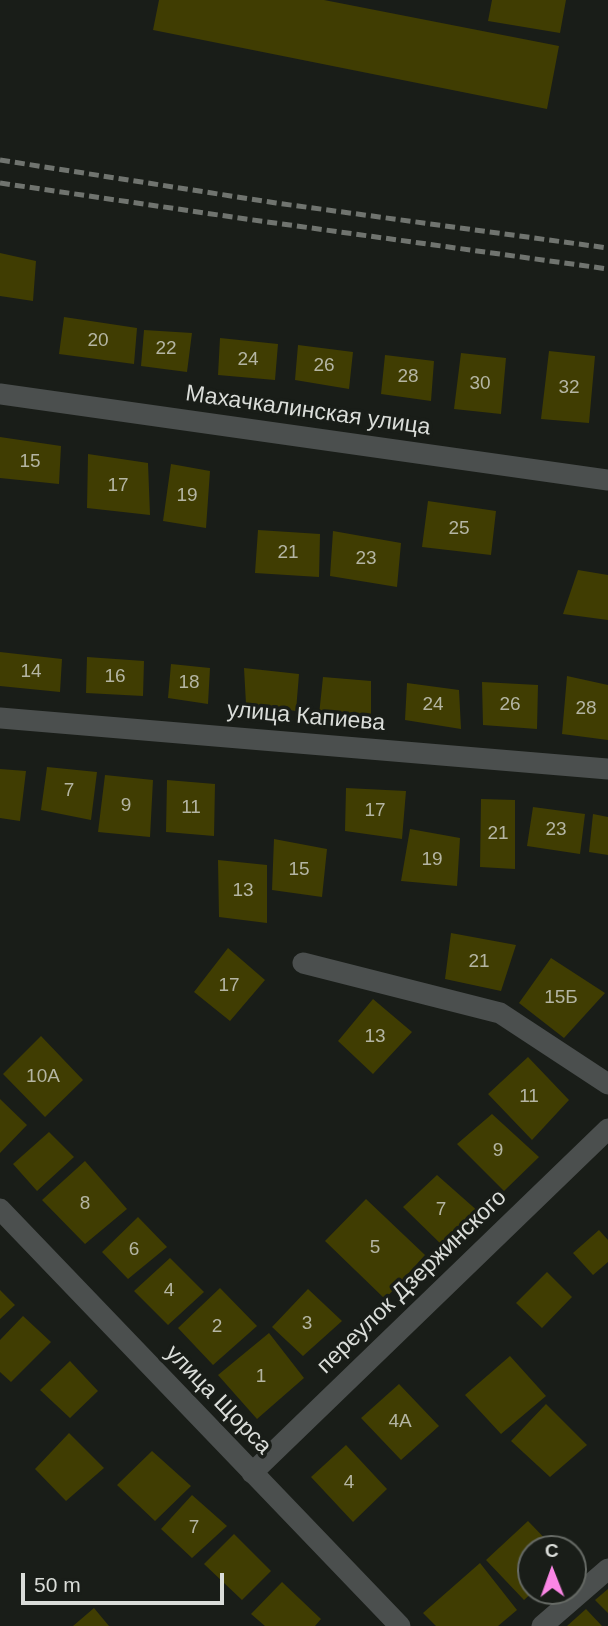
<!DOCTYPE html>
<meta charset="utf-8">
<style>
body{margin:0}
#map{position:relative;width:608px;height:1626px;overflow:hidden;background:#191d18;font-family:Arial,sans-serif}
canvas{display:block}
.north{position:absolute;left:517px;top:1535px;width:70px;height:70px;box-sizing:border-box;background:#191d18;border:2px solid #666a65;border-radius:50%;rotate:359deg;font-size:19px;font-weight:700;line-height:28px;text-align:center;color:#daddd9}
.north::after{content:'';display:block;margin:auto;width:24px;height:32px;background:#fb86e5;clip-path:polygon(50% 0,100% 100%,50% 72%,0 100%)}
.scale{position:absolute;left:21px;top:1573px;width:203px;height:32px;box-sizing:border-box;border:4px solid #daddd9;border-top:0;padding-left:9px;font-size:21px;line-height:24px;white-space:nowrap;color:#daddd9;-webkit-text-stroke:5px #191d18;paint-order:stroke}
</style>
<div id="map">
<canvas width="608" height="1626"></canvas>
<div class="north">С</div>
<div class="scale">50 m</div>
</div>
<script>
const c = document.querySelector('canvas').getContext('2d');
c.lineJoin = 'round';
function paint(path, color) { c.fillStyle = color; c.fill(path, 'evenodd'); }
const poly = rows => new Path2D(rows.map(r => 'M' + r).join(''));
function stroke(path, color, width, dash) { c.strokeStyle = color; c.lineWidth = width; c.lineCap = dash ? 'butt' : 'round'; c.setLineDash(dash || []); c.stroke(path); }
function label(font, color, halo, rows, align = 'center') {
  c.font = font + ' Arial,sans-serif'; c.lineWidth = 7; c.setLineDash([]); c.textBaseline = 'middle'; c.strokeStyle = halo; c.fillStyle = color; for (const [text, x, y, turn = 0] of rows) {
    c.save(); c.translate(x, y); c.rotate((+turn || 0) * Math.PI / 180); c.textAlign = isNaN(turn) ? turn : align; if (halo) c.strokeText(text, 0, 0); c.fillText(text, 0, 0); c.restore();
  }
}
paint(poly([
 [159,0,324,0,559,46,547,109,153,30],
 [492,0,566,0,560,33,488,21],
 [0,253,36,261,33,301,0,296],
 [64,317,137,328,134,364,59,354],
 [144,330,192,333,187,372,141,366],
 [220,338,278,344,275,380,218,375],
 [298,345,353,352,349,389,295,380],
 [549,351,595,356,589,423,541,419],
 [461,353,506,358,501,414,454,409],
 [385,355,434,361,431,401,381,394],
 [0,437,61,446,59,484,0,478],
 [88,454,148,463,150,515,87,508],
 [171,464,210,471,206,528,163,521],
 [428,501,496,511,491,555,422,547],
 [258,530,320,534,319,577,255,573],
 [333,531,401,543,397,587,330,576],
 [578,570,608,575,608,620,563,614],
 [0,652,62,659,60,692,0,686],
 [87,657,144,661,143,696,86,693],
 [171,664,210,668,208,704,168,698],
 [244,668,299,674,296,711,246,704],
 [567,676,608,685,608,740,562,734],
 [323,677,371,681,371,722,319,715],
 [482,682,538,685,537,729,483,725],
 [407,683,459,690,461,729,405,720],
 [47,767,97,772,91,820,41,810],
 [0,769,26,771,20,821,0,818],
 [105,775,153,780,150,837,98,832],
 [167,780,215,784,214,836,166,832],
 [346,788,406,791,402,839,345,831],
 [481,799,515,800,515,869,480,867],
 [533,807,585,814,580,854,527,846],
 [593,814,608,817,608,855,589,852],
 [410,829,460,838,457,886,401,881],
 [274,839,327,849,322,897,272,890],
 [218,860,267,865,267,923,219,917],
 [451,933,516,945,501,991,445,979],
 [228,948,265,980,230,1021,194,992],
 [551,958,605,993,564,1038,519,1003],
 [373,999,412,1032,373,1074,338,1041],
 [41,1036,83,1080,45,1117,3,1074],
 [528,1057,569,1100,532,1140,488,1094],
 [0,1099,27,1125,0,1153],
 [492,1114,539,1157,504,1191,457,1144],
 [49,1132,74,1157,37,1191,13,1164],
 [85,1161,127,1209,85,1244,42,1200],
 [437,1175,480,1213,443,1246,403,1207],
 [366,1199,425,1255,385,1299,325,1241],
 [138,1217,167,1247,128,1279,102,1252],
 [599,1230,608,1240,608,1262,593,1275,573,1253],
 [170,1258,204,1292,168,1325,134,1291],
 [547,1272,572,1297,542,1328,516,1303],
 [220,1288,257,1326,213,1365,178,1328],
 [308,1289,342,1321,303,1356,272,1327],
 [0,1290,15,1305,0,1319],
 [23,1316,51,1342,11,1382,0,1372,0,1340],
 [269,1333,304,1378,257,1419,218,1375],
 [510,1356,546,1396,501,1434,465,1395],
 [70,1361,98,1391,70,1418,40,1390],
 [399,1384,439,1426,401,1460,361,1418],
 [546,1404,587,1445,550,1477,511,1441],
 [69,1433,104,1468,66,1501,35,1469],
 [346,1445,387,1489,353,1522,311,1477],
 [152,1451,191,1486,155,1521,117,1485],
 [192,1495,227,1526,192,1558,161,1529],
 [528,1521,555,1549,531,1549,531,1591,534,1591,524,1600,486,1560],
 [234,1534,271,1571,242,1600,204,1564],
 [480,1563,517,1610,498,1626,436,1626,423,1613],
 [282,1582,321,1619,315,1626,265,1626,251,1614],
 [608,1589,608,1613,595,1600],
 [94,1608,109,1626,73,1626],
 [586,1609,602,1626,567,1626]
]), '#403d02');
stroke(poly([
 [0,394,608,480],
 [0,718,608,769],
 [303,963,500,1013,608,1084],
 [0,1209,400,1626],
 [252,1473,608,1129],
 [542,1626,608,1569]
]), '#4b4f4e', 21);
stroke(poly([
 [0,160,276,203,608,248],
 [0,183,246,219,608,269]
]), '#70746f', 5, [10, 5]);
label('19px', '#b4b5a3', null, [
 ["20",98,341],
 ["22",166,349],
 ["24",248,360],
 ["26",324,366],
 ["28",408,377],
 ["30",480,384],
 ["32",569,388],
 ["15",30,462],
 ["17",118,486],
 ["19",187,496],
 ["25",459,529],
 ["21",288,553],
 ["23",366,559],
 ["14",31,672],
 ["16",115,677],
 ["18",189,683],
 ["24",433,705],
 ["26",510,705],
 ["28",586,709],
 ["7",69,791],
 ["9",126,806],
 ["11",191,808],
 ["17",375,811],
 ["23",556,830],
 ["21",498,834],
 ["19",432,860],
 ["15",299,870],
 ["13",243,891],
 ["21",479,962],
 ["17",229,986],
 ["15Б",561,998],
 ["13",375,1037],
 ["10А",43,1077],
 ["11",529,1097],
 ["9",498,1151],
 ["8",85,1204],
 ["7",441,1210],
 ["5",375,1248],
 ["6",134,1250],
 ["4",169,1291],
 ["3",307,1324],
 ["2",217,1327],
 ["1",261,1377],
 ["4А",400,1422],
 ["4",349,1483],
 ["7",194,1528]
]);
label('23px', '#daddd9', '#191d18', [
 ["Махачкалинская улица",308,411,8],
 ["улица Капиева",306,717,5],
 ["переулок Дзержинского",412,1282,-44],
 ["улица Щорса",218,1400,46]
]);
</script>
